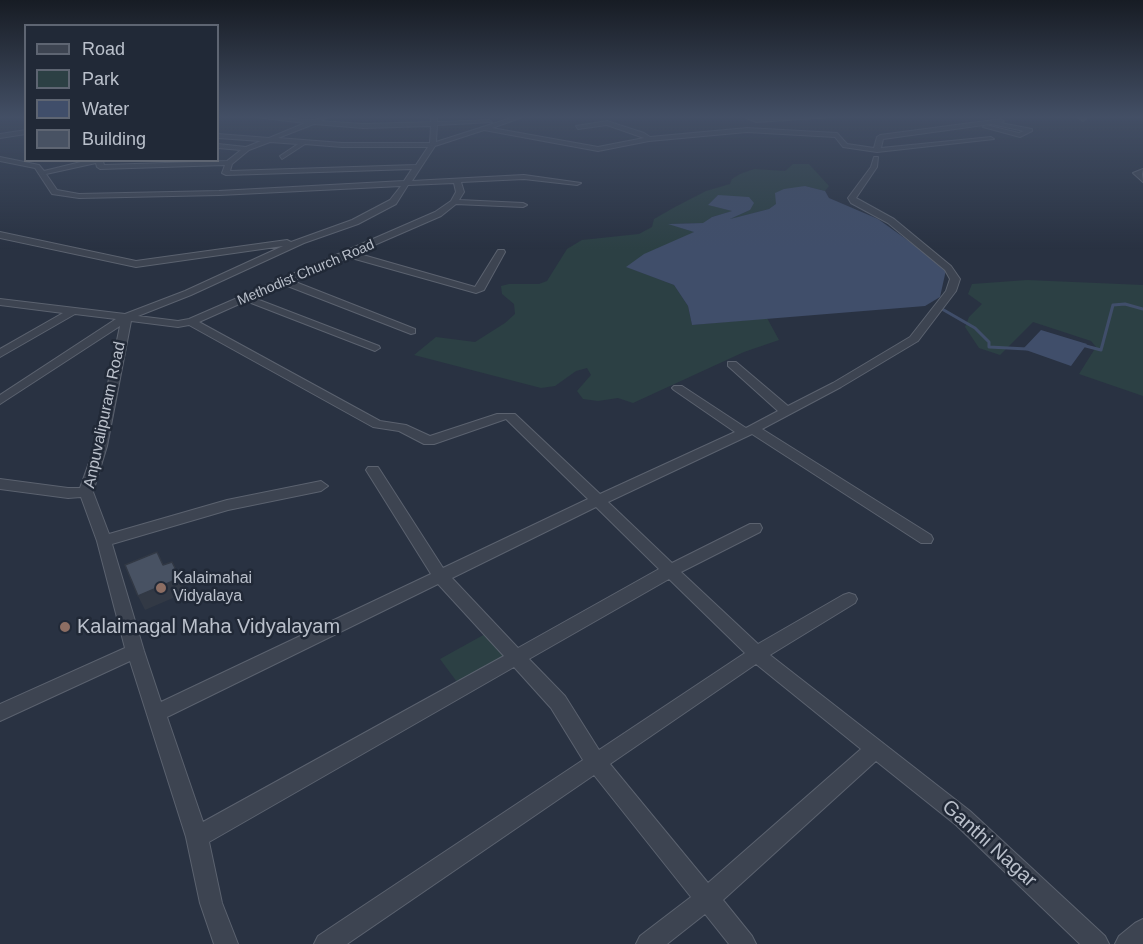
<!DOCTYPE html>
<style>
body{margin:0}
#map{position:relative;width:1143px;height:944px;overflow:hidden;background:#293242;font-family:Arial,sans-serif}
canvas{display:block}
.legend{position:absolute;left:24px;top:24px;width:195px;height:138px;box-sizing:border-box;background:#212937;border:2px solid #5e6572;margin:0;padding:8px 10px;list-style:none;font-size:18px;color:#bac0cb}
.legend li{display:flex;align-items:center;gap:12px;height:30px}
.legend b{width:30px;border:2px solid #5e6572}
</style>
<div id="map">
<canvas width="1143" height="944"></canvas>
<ul class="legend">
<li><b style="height:8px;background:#3d4451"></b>Road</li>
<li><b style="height:16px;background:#2c4044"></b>Park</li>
<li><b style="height:16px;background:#404e6a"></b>Water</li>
<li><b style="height:16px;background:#485263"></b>Building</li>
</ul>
</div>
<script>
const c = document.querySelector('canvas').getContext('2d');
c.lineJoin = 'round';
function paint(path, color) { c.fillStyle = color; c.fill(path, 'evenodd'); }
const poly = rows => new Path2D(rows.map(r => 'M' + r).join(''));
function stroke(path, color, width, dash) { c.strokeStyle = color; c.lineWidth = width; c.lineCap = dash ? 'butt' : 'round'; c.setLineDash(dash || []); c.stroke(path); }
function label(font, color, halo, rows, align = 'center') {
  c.font = font + ' Arial,sans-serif'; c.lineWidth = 5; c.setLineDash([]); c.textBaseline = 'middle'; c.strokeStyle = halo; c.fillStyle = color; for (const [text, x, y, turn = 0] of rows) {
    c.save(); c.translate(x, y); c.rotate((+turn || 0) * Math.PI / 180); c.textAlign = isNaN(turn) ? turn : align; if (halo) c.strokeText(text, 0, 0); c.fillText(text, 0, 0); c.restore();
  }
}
paint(poly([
 [793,164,809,164,829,186,825,191,805,186,769,209,727,220,750,210,718,195,709,205,733,211,712,217,704,223,670,224,695,232,627,267,674,285,688,306,692,325,767,318,779,340,744,352,633,403,618,398,598,401,583,399,577,391,591,375,587,368,576,371,555,386,541,388,414,355,436,337,475,342,505,323,515,314,514,304,502,294,501,286,509,284,539,284,547,281,567,249,582,240,639,234,652,227,654,219,675,207,706,191,730,184,732,179,740,174,754,169,785,171],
 [1027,280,1143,285,1143,396,1079,374,1096,347,1091,341,1033,322,1000,355,979,348,965,327,969,317,982,304,968,294,972,284],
 [487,633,504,656,457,682,440,659]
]), '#2c4044');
paint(poly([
 [805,186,825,191,829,198,878,219,931,257,946,270,940,297,925,306,692,325,688,306,674,285,626,267,644,254,694,232,668,224,703,223,712,217,732,211,708,205,718,195,749,197,754,203,750,210,730,219,769,209,776,204,775,193,784,189],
 [1041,330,1087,344,1071,366,1023,349]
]), '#404e6a');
stroke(poly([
 [942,309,975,328,989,342,989,347,1027,349],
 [1082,345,1101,350,1113,305,1125,304,1143,309]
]), '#404e6a', 3);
const minor = poly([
 [255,117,313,120,328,117,321,121,363,124,431,122,431,117,437,117,437,122,489,120,492,122,437,125,436,142,514,117,523,117,492,128,598,147,644,138,607,125,578,129,576,126,607,121,644,133,650,137,747,128,837,133,847,144,874,148,877,137,880,135,1001,119,1004,121,1001,123,1032,129,1032,131,1020,137,983,127,986,125,1019,133,1024,131,991,124,883,139,881,148,991,137,994,139,877,152,843,147,835,137,747,132,649,141,598,151,484,130,435,146,412,181,524,175,581,183,577,185,524,179,461,182,464,192,459,200,523,203,527,205,523,207,456,204,441,216,356,253,475,287,498,250,504,250,505,252,484,290,476,293,348,257,293,281,415,329,415,333,411,334,285,285,254,298,379,346,380,348,375,351,246,301,199,322,380,421,406,425,430,436,497,414,515,414,600,494,735,432,674,390,672,388,674,386,682,386,746,428,778,411,728,366,728,362,736,362,788,406,833,383,910,337,946,291,950,279,945,270,888,223,851,203,848,198,871,167,874,157,878,157,877,167,856,198,894,219,951,266,960,279,956,291,918,341,841,387,762,429,931,535,933,539,931,543,921,543,752,434,608,502,672,563,750,524,760,524,762,528,760,532,681,572,758,644,843,595,849,593,855,595,857,599,855,603,770,655,970,811,1105,936,1109,944,1080,944,956,825,876,761,723,900,752,936,756,944,729,944,705,914,667,944,636,944,640,936,691,897,594,775,347,944,314,944,318,936,583,760,551,708,514,667,209,842,222,903,238,944,214,944,200,903,186,837,130,661,0,721,0,704,125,648,97,541,81,497,68,498,0,489,0,479,68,488,80,488,95,446,120,326,0,404,0,395,116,319,75,314,0,357,0,349,63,313,0,305,0,299,125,314,185,291,283,246,136,267,0,238,0,232,136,261,287,240,291,242,352,220,390,200,401,186,219,195,79,198,52,194,35,168,0,161,0,157,39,165,44,171,89,160,103,161,104,165,227,161,241,150,218,148,218,144,246,147,261,141,218,138,218,134,269,138,305,123,255,117],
 [314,124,363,128,431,126,430,143,342,143,278,138,314,124],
 [270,142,298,144,280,156,282,159,305,144,342,147,428,147,416,165,230,171,232,164,249,150,270,142],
 [96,163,97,167,100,169,225,165,222,173,226,175,412,169,404,181,219,191,79,194,57,190,46,174,96,163],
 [454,183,456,192,451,201,435,212,189,319,178,321,138,316,191,295,304,243,358,224,396,204,408,185,454,183],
 [131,321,178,327,189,325,373,427,399,431,424,444,434,444,506,419,588,499,443,568,378,467,368,467,366,470,431,574,161,702,144,651,112,544,228,510,321,491,328,486,321,481,227,500,109,534,93,492,107,446,131,321],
 [596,507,659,569,518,648,452,578,596,507],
 [669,579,745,653,599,750,565,696,529,659,669,579],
 [438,584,504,656,203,822,167,717,438,584],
 [756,664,861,749,708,883,610,764,756,664],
 [744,117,756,118,835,117,756,122,744,117],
 [1077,117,1084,117,1086,119,1083,121,1077,117],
 [26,130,26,134,0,138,0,134,26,130],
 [1143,169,1142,174,1143,182,1133,173,1143,169],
 [1143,919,1143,944,1115,944,1119,936,1135,923,1143,919]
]);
stroke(minor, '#5b626f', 2);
paint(minor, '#3d4451');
paint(poly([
 [172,562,187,592,145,610,138,596]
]), '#323945');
const building = poly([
 [157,552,163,565,172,562,180,578,138,596,125,565,157,552]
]);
paint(building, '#485263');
stroke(building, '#323945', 1.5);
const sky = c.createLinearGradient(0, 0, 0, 249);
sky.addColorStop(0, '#171c24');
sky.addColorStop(0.47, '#434f65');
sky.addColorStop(1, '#434f6500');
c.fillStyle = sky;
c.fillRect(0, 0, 1143, 249);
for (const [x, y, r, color] of [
 [161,588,6,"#8d6e63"],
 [65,627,6,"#8d6e63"]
]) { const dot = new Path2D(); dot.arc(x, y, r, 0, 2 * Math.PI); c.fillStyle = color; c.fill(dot); stroke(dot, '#212937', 2); }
label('14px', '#bac0cb', '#212937', [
 ["Methodist Church Road",306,273,-23]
]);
label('16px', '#bac0cb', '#212937', [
 ["Anpuvalipuram Road",105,415,-78]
]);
label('16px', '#bac0cb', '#212937', [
 ["Kalaimahai",173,579],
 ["Vidyalaya",173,597]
], 'left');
label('20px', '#bac0cb', '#212937', [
 ["Kalaimagal Maha Vidyalayam",77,627]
], 'left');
label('20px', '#bac0cb', '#212937', [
 ["Ganthi Nagar",989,844,42]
]);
</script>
